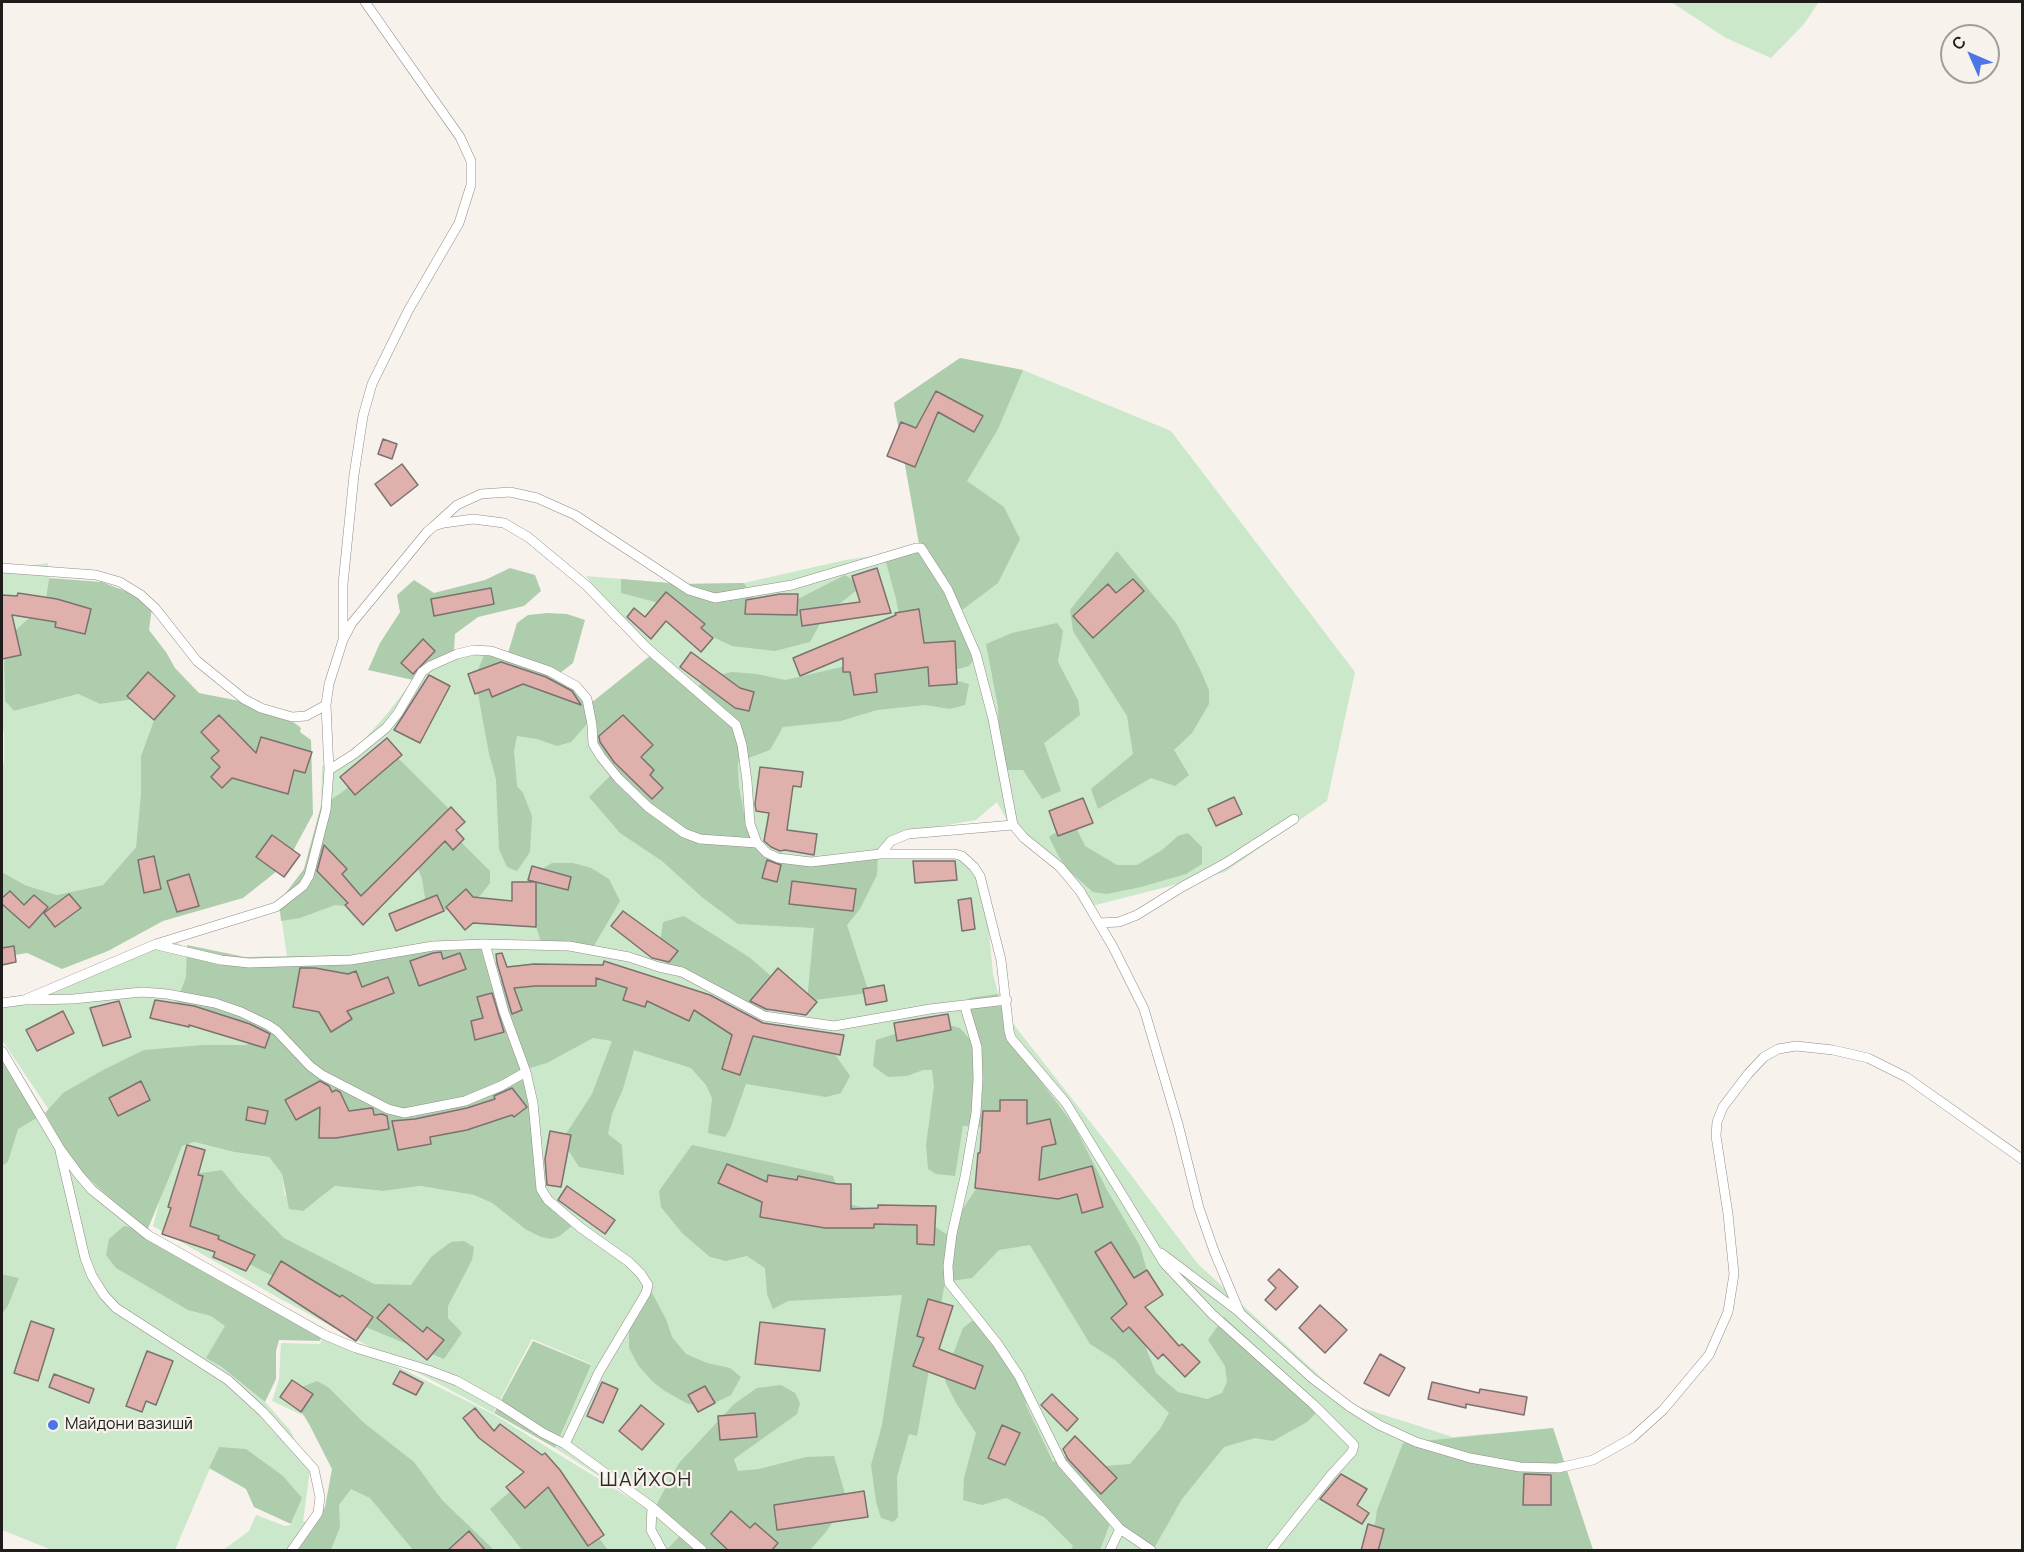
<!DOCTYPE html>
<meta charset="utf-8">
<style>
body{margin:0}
#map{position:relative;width:2024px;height:1552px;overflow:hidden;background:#f8f2ec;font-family:Manrope,sans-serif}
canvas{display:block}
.frame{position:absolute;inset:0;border:3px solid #1f1d1b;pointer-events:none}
.north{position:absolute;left:1940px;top:24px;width:60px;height:60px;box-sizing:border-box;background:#f8f2ec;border:2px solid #a19d98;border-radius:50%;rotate:315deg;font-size:16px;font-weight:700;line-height:24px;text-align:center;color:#1f1d1b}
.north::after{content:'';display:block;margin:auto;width:21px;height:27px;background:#4e75e8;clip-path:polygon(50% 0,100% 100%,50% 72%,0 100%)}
</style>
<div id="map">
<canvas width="2024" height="1552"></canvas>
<div class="frame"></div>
<div class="north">С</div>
</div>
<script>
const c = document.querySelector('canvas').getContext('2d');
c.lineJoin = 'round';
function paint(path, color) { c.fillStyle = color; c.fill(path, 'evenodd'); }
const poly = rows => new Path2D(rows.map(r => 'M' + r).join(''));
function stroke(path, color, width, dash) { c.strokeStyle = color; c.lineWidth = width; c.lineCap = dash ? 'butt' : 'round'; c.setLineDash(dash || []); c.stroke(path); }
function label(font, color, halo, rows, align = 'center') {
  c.font = font + ' Manrope,sans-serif'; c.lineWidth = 4.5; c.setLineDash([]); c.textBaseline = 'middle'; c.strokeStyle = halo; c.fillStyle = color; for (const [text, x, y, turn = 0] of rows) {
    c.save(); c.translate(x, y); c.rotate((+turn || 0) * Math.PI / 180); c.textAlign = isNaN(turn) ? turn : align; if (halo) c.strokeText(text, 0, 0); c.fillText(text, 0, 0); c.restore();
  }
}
paint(poly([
 [1671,2,1819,2,1804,24,1771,58,1726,38],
 [960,358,1023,370,1171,431,1355,672,1327,801,1225,872,1084,908,1065,875,1014,833,997,802,976,820,930,828,891,842,879,852,964,858,979,881,987,911,993,974,998,993,1007,991,1011,1021,1110,1147,1198,1264,1350,1404,1453,1437,1553,1428,1593,1550,696,1550,653,1511,555,1448,591,1364,532,1339,493,1413,277,1297,153,1226,160,1199,176,1155,181,1146,193,1142,234,1152,269,1157,282,1174,285,1196,315,1202,335,1186,383,1191,420,1186,474,1195,492,1203,525,1229,552,1239,560,1236,573,1225,547,1202,433,941,352,955,287,956,279,902,304,869,321,806,322,766,353,752,386,715,413,680,454,650,487,648,591,704,755,842,744,812,739,786,738,762,728,725,632,638,586,576,681,584,744,583,845,560,920,549,894,403],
 [48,563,49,578,45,604,4,664,5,701,14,711,78,694,100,704,163,695,141,756,141,792,136,847,103,885,57,895,25,885,2,872,2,765,4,763,4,732,2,728,2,570],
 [173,940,233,976,295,1030,53,1116,2,1040,2,1000,41,996],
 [44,1113,123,1180,136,1246,243,1328,214,1362,265,1402,290,1430,310,1470,303,1522,325,1517,352,1438,272,1401,279,1379,281,1343,320,1344,326,1331,493,1414,651,1511,694,1550,223,1550,249,1531,256,1515,285,1526,291,1525,302,1498,219,1447,175,1550,52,1550,2,1530,2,1314,8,1306,19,1278,2,1274,2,1166,8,1162,18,1128]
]), '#cce8cb');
paint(poly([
 [960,358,1023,370,998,429,967,481,1004,507,1020,539,998,583,958,613,979,653,969,666,937,675,969,684,965,705,950,709,925,705,877,710,841,721,783,727,770,750,738,762,739,786,744,812,755,842,772,859,816,865,878,853,877,875,860,909,847,925,869,993,807,1001,814,928,738,924,703,898,662,861,620,833,589,797,612,774,588,723,571,742,557,746,537,739,517,736,514,751,517,786,523,793,532,816,530,852,517,871,507,867,499,849,496,779,489,754,475,677,487,648,508,653,517,623,528,615,548,613,567,614,585,620,573,663,559,674,591,703,651,655,692,692,709,677,732,672,757,674,785,680,850,665,900,621,896,599,884,555,920,549,894,403],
 [1117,551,1176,623,1200,669,1209,690,1209,704,1192,733,1174,750,1189,775,1175,786,1151,778,1098,809,1091,789,1133,754,1127,716,1073,631,1070,610],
 [510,568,535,575,541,591,524,606,478,617,455,634,454,650,413,680,368,670,380,643,400,612,397,595,414,580,434,593,485,580],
 [845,575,862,586,824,616,810,642,775,651,732,646,685,624,663,604,621,593,621,579,681,584,744,583,755,601,788,604],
 [49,578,102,582,138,596,152,608,149,630,166,652,175,668,199,693,275,708,301,728,300,732,311,740,313,814,286,864,243,898,163,921,108,951,62,969,27,953,2,957,2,872,25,885,57,895,103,885,136,847,141,792,141,756,163,695,100,704,78,694,14,711,5,701,4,664,8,637,45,604],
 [1057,623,1063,631,1058,662,1078,700,1080,715,1044,743,1061,791,1042,799,1023,770,1001,770,998,707,986,644,1012,633],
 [392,752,453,813,451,832,490,871,490,883,480,896,444,911,426,904,422,879,415,861,356,907,335,905,300,918,281,921,279,902,304,869,321,806,341,793],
 [1073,821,1085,846,1117,865,1137,865,1162,850,1178,836,1188,833,1202,847,1202,864,1186,874,1141,887,1107,894,1093,892,1068,870,1058,855,1049,837],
 [552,863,573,863,591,868,609,879,620,901,591,951,541,942,529,904,535,873],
 [684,916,749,957,779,983,768,1012,658,959,663,922],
 [433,941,483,942,495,986,505,976,573,971,827,1043,850,1076,841,1093,826,1097,746,1084,730,1129,725,1137,708,1133,712,1098,706,1085,691,1068,634,1050,623,1089,612,1114,608,1134,622,1145,624,1175,579,1167,562,1140,592,1094,612,1041,593,1038,547,1063,523,1070,530,1100,536,1186,573,1225,560,1236,552,1239,541,1237,525,1229,492,1203,474,1195,420,1186,383,1191,335,1186,303,1211,289,1209,282,1174,269,1157,234,1152,194,1142,182,1146,147,1231,325,1329,320,1341,279,1340,276,1351,276,1379,265,1402,220,1366,206,1358,225,1326,211,1316,188,1310,116,1268,106,1255,109,1239,124,1226,145,1230,74,1165,45,1113,18,1129,8,1162,2,1166,2,1052,6,1049,45,1113,63,1093,103,1070,144,1050,202,1045,247,1045,252,1038,174,1009,186,977,187,945,245,957,352,955],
 [998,994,1006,1025,1028,1064,1075,1127,1107,1190,1140,1246,1153,1292,1129,1314,1140,1333,1156,1373,1178,1392,1207,1399,1222,1393,1227,1382,1225,1366,1208,1340,1224,1317,1322,1407,1307,1422,1273,1441,1255,1438,1224,1447,1182,1499,1153,1550,1111,1521,1100,1550,1071,1550,1073,1546,1044,1517,1006,1498,982,1505,963,1500,964,1478,976,1433,956,1403,945,1381,950,1362,963,1328,976,1318,1025,1390,1026,1405,1053,1462,1072,1453,1092,1467,1130,1464,1160,1429,1169,1413,1115,1360,1090,1344,1030,1245,999,1250,972,1278,945,1282,917,1436,909,1434,897,1477,898,1517,893,1522,881,1518,876,1502,871,1465,882,1425,902,1295,788,1301,773,1309,767,1294,765,1268,747,1256,726,1261,710,1257,682,1233,661,1207,659,1191,692,1145,833,1176,842,1203,925,1220,946,1234,978,1186,1002,1128,963,1126,955,1176,936,1174,928,1169,926,1145,934,1086,932,1070,923,1070,907,1076,888,1077,873,1066,876,1040,935,1021,960,1028,974,1044,969,998],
 [222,1170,241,1194,284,1238,374,1284,411,1285,431,1257,451,1242,464,1241,474,1247,472,1260,448,1306,448,1318,462,1333,444,1359,348,1320,303,1291,177,1228,194,1174],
 [2,1274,19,1278,8,1306,2,1314],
 [651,1291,666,1319,672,1337,686,1354,707,1363,730,1368,741,1377,731,1395,711,1405,694,1405,686,1403,665,1391,653,1382,638,1365,629,1348,629,1321],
 [533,1341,591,1365,555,1448,494,1413],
 [317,1381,328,1387,364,1423,414,1462,442,1500,494,1550,413,1550,370,1498,351,1489,339,1505,340,1527,331,1550,295,1550,325,1507,332,1469,309,1424,292,1396,302,1387],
 [781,1385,795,1393,800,1403,797,1414,734,1459,738,1471,759,1469,806,1457,834,1456,846,1497,842,1509,825,1533,810,1550,666,1550,680,1536,653,1511,679,1463,734,1404,757,1388],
 [1553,1428,1593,1550,1371,1550,1377,1510,1403,1443],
 [219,1447,246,1449,283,1476,302,1498,291,1524,254,1507,246,1489,209,1468],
 [533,1472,588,1524,608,1550,522,1550,490,1509]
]), '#aecdad');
const building = poly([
 [936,391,983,416,974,432,938,412,915,467,887,456,901,422,916,428,936,391],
 [383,439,397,444,392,459,378,454,383,439],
 [402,464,418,485,391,506,375,484,402,464],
 [877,568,891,613,802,626,800,610,860,602,852,576,877,568],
 [1133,579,1144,591,1093,638,1073,616,1108,584,1116,593,1133,579],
 [491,588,494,604,434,616,431,599,491,588],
 [666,592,705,624,701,628,713,638,701,652,666,621,651,639,627,617,634,608,645,617,666,592],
 [18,593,57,599,91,609,85,634,55,627,56,622,12,615,21,655,2,659,2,595,17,596,18,593],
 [780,594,798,594,797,615,745,614,746,600,780,594],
 [919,609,924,643,955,641,957,684,929,686,928,667,875,674,877,692,854,695,850,672,843,672,843,658,800,676,793,658,896,615,895,613,919,609],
 [423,639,435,651,413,674,401,663,423,639],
 [691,652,740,688,754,692,749,711,735,708,680,667,691,652],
 [501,662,546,677,572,691,581,705,523,684,492,697,489,689,475,694,468,674,501,662],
 [148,672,175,696,154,720,127,696,148,672],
 [429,675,450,686,420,743,394,730,429,675],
 [219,715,256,753,261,737,312,752,305,773,294,770,288,794,232,778,222,788,211,777,220,767,211,758,219,751,201,732,219,715],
 [623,715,653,745,641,757,654,770,650,775,663,788,652,799,614,762,600,742,599,736,623,715],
 [387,738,402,755,355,795,340,777,387,738],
 [760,767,803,772,801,787,793,786,787,830,817,834,814,855,785,850,780,851,771,847,764,841,769,813,756,811,755,804,760,767],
 [1234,797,1242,814,1216,826,1208,809,1234,797],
 [1083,798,1093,823,1058,836,1049,811,1083,798],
 [451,807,465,822,456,830,464,839,453,850,445,841,363,925,345,905,348,903,317,871,324,845,347,869,342,874,361,896,451,807],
 [272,835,300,855,284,877,256,857,272,835],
 [154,856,161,889,144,893,138,860,154,856],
 [767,860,781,865,777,882,762,878,767,860],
 [913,861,955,861,957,880,915,883,913,861],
 [532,866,571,877,568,890,528,880,532,866],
 [189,874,199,906,177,912,167,881,189,874],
 [792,881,856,889,853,911,789,904,792,881],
 [512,882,536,882,536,927,473,923,465,930,446,907,466,889,473,897,512,901,512,882],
 [10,891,24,905,34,895,48,907,29,928,2,904,2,898,10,891],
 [69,894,81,908,55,927,44,913,69,894],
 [437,895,444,911,396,931,389,914,437,895],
 [971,898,975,929,962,931,958,900,971,898],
 [623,911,678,951,669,962,652,958,611,926,623,911],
 [14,946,16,962,2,965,2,948,14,946],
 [441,952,443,959,460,953,466,969,419,986,410,961,433,953,441,952],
 [502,953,507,967,534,964,603,965,604,961,710,995,763,1023,844,1035,840,1055,753,1036,740,1075,722,1069,732,1035,694,1010,689,1021,647,1001,645,1007,623,1000,627,988,596,978,596,986,535,986,514,988,522,1010,512,1014,497,963,496,954,502,953],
 [300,968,315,968,348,974,356,971,362,987,388,977,394,993,347,1011,352,1019,331,1032,319,1012,293,1007,300,968],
 [778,968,817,1002,806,1015,766,1009,750,1001,778,968],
 [884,985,887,1001,866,1005,863,989,884,985],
 [492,993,504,1032,475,1040,471,1021,483,1018,477,997,492,993],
 [155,1000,194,1006,250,1024,270,1034,265,1048,189,1025,189,1027,150,1018,155,1000],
 [119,1001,131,1037,103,1046,90,1008,119,1001],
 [63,1011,74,1033,37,1051,26,1030,63,1011],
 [948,1014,951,1030,897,1041,894,1023,948,1014],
 [141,1081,150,1100,118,1116,109,1098,141,1081],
 [320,1081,329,1086,332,1092,336,1090,340,1092,349,1111,371,1108,373,1109,374,1115,382,1114,387,1116,389,1129,336,1138,319,1138,320,1107,296,1120,285,1100,320,1081],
 [512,1088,527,1107,514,1117,512,1115,467,1130,430,1137,431,1144,398,1150,392,1121,415,1119,467,1108,495,1099,494,1096,512,1088],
 [1000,1100,1027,1100,1027,1124,1050,1119,1056,1144,1042,1147,1039,1180,1092,1166,1103,1207,1082,1213,1077,1194,1058,1199,975,1188,978,1153,980,1153,983,1111,1000,1111,1000,1100],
 [248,1107,268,1111,265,1124,246,1120,248,1107],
 [550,1131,571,1135,561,1187,547,1185,545,1159,550,1131],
 [187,1145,205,1150,198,1175,203,1176,190,1226,219,1236,218,1239,255,1255,246,1271,213,1257,215,1252,162,1234,171,1208,168,1207,187,1145],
 [727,1164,767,1182,768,1175,797,1180,798,1176,838,1184,851,1184,851,1209,878,1208,878,1205,936,1206,934,1245,917,1244,917,1225,874,1224,874,1228,825,1228,760,1217,762,1202,718,1183,727,1164],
 [567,1186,615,1220,605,1234,558,1200,567,1186],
 [1111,1242,1134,1278,1147,1270,1163,1295,1145,1307,1179,1346,1182,1344,1200,1362,1185,1377,1163,1354,1158,1359,1129,1327,1123,1332,1111,1318,1127,1304,1095,1252,1111,1242],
 [281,1261,340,1297,342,1295,373,1317,356,1341,268,1284,281,1261],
 [1279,1269,1298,1287,1276,1310,1265,1300,1276,1288,1268,1280,1279,1269],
 [928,1299,953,1306,939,1349,983,1366,975,1389,913,1366,924,1338,917,1336,928,1299],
 [389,1304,423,1332,427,1327,444,1340,427,1360,377,1318,389,1304],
 [1320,1305,1347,1330,1325,1353,1299,1328,1320,1305],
 [31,1321,54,1329,38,1381,14,1373,31,1321],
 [760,1322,825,1329,820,1371,755,1364,760,1322],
 [147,1351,173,1361,156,1405,146,1401,142,1412,126,1406,147,1351],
 [1380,1354,1405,1368,1389,1396,1364,1383,1380,1354],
 [400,1371,423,1383,416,1395,393,1384,400,1371],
 [54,1374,94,1389,89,1403,49,1387,54,1374],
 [292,1380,313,1394,301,1412,280,1397,292,1380],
 [602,1382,618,1389,603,1423,587,1416,602,1382],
 [1432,1382,1479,1393,1480,1389,1527,1397,1524,1415,1466,1404,1466,1408,1428,1399,1432,1382],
 [705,1386,715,1403,698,1412,688,1395,705,1386],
 [1052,1394,1078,1419,1067,1431,1041,1405,1052,1394],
 [641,1405,664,1424,642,1450,619,1431,641,1405],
 [475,1408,494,1431,500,1424,542,1455,545,1453,560,1470,604,1535,588,1546,548,1487,525,1508,506,1487,524,1472,479,1438,463,1418,475,1408],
 [755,1413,757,1437,720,1440,718,1416,755,1413],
 [1002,1425,1020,1433,1005,1465,988,1458,1002,1425],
 [1075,1436,1117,1478,1101,1494,1068,1459,1063,1449,1075,1436],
 [1341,1474,1367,1489,1357,1505,1369,1513,1362,1524,1320,1499,1341,1474],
 [1524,1474,1551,1475,1551,1505,1523,1505,1524,1474],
 [864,1491,868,1517,777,1530,774,1505,864,1491],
 [731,1511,750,1528,755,1523,778,1543,771,1551,729,1551,711,1534,731,1511],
 [1368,1524,1384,1529,1378,1551,1361,1551,1368,1524],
 [469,1531,486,1551,447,1551,469,1531]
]);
paint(building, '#e0b0ad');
stroke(building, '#7a7170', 1.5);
const service = poly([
 [434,526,457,505,481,494,510,492,537,498,575,515,689,590,715,598,792,585,916,548,921,548,948,590,976,654,993,719,1013,825,1024,838,1060,867,1080,891,1113,947,1144,1009,1178,1124,1199,1208,1214,1251,1240,1313,1312,1378,1350,1407,1379,1425,1416,1442,1470,1458,1520,1467,1558,1468,1593,1460,1632,1438,1663,1410,1709,1355,1728,1312,1734,1274,1728,1214,1716,1136,1717,1122,1723,1107,1748,1074,1764,1057,1778,1049,1796,1046,1833,1050,1868,1058,1906,1077,2022,1159],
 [2,568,96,575,120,582,141,595,156,609,197,661,244,699,261,708,292,717,306,716,326,705],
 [343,637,343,584,354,475,363,416,372,384,408,311,459,223,471,185,471,161,460,137,365,2],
 [329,770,354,754,386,728,398,713,422,672,430,666,457,654,474,650,491,651,549,671,576,686,587,699,592,725,593,744,601,757,618,778,648,807,684,833,700,839,757,843],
 [880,854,891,841,908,834,1013,825],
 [1099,923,1119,922,1137,915,1182,887,1226,863,1294,819],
 [485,944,504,1012,526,1072,533,1103,541,1189,548,1200,581,1228,629,1262,641,1274,648,1285,646,1293,599,1372,565,1444],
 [157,945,221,960,249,963,351,960,433,946,485,944,569,946,629,957,659,967,682,972,764,1016,834,1026,930,1009,1007,1000],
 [30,1000,73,999,142,992,167,994,215,1003,241,1012,268,1025,277,1031,310,1066,322,1075,388,1109,404,1113,465,1101,501,1086,526,1072],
 [2,1003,24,1000,156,944,276,907,303,886,309,876,326,810,329,770,326,705,329,684,343,640,352,623,427,532,434,526,444,523,473,519,504,523,528,537,587,586,647,648,736,725,742,745,747,781,750,824,757,843,767,853,778,858,811,862,880,854,955,854,962,856,974,867,980,876,1001,960,1009,1031,1011,1038,1066,1103,1164,1263,1212,1314,1313,1404,1354,1445,1352,1452,1331,1475,1271,1550],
 [965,1007,977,1047,978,1079,976,1113,965,1177,952,1234,948,1266,949,1283,997,1343,1019,1376,1062,1463,1120,1529,1151,1550],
 [2,1051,60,1149,79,1175,92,1190,148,1235,325,1335,356,1348,428,1370,457,1381,500,1405,543,1433,565,1444,652,1507,702,1550],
 [60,1151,85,1258,92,1276,104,1295,116,1308,228,1380,263,1412,314,1469,320,1497,318,1513,292,1550],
 [1161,1253,1238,1311],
 [652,1507,651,1530,662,1550],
 [1110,1550,1120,1529]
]);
stroke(service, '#928c86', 10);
stroke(service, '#fff', 9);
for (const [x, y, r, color] of [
 [53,1425,6,"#4e75e8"]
]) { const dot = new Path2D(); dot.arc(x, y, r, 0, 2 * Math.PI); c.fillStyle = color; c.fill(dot); stroke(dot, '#f8f2ec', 2); }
label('16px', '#1f1d1b', '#f8f2ec', [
 ["Майдони вазишӣ",65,1425]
], 'left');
c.letterSpacing = '1.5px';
label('20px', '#2e2925', '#f8f2ec', [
 ["ШАЙХОН",646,1480]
]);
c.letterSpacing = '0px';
</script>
